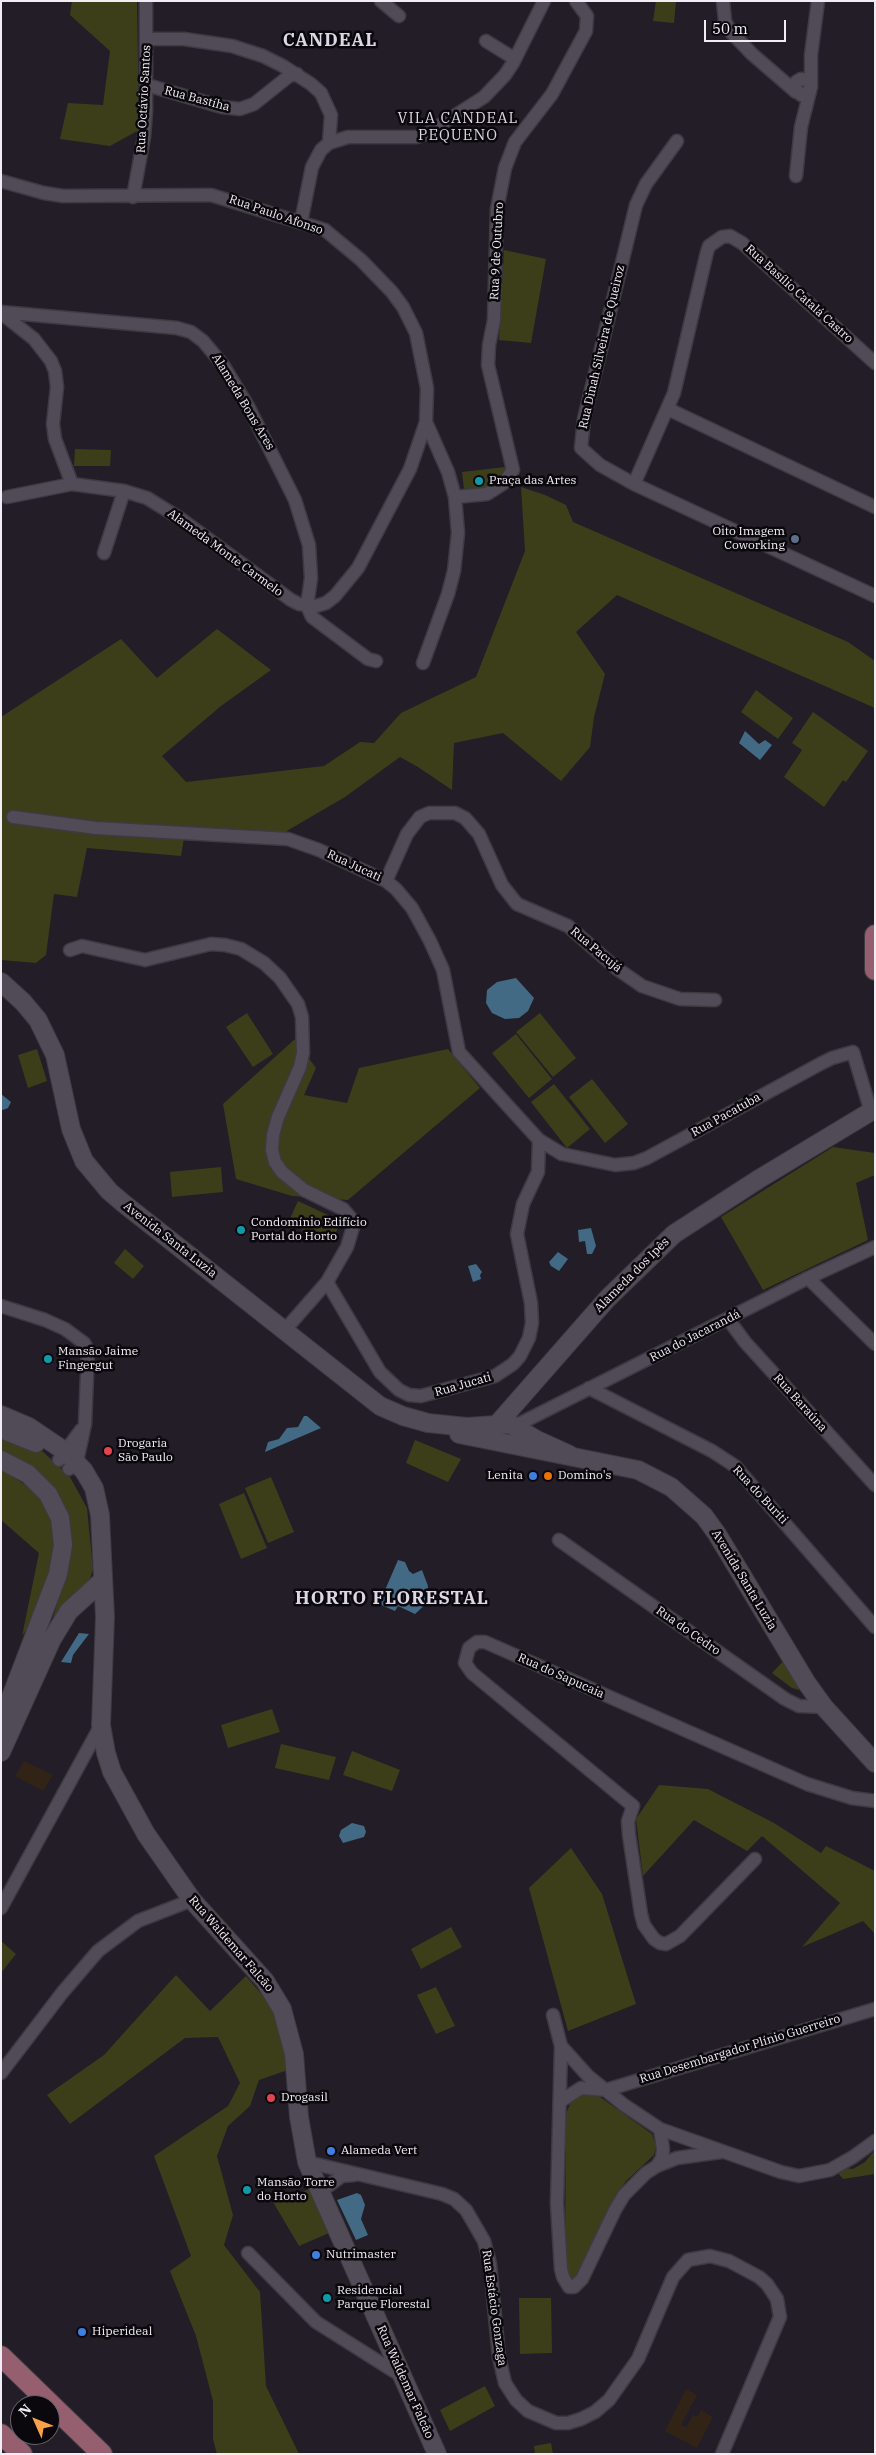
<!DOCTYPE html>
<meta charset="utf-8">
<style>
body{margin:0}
#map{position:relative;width:876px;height:2455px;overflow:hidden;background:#221d27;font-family:"IBM Plex Serif",serif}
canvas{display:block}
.frame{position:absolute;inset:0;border:2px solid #f0edf4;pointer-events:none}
.north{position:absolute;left:10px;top:2395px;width:50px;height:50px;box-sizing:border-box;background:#0a080d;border:1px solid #666469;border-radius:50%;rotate:314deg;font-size:14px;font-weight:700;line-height:20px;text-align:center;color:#f0edf4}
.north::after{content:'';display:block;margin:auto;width:18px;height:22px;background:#f7a149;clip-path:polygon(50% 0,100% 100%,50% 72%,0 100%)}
.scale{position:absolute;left:704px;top:20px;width:82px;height:22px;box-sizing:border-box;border:2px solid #f0edf4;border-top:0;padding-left:6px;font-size:15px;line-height:18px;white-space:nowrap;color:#f0edf4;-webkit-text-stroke:4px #0a080d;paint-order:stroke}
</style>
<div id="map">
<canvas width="876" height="2455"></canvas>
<div class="frame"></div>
<div class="north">N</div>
<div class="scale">50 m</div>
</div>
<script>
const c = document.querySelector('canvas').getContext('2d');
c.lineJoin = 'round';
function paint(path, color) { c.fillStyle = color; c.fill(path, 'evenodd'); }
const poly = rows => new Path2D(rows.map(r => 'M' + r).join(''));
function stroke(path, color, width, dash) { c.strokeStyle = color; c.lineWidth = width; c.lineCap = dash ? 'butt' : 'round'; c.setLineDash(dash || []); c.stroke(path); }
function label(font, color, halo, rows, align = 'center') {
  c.font = font + ' "IBM Plex Serif",serif'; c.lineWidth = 5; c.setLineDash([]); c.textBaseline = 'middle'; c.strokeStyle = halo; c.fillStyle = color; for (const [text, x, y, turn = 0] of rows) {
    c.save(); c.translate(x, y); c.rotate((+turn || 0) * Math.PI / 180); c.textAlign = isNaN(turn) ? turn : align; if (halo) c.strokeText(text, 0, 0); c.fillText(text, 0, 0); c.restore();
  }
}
paint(poly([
 [24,1761,53,1775,43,1791,15,1776],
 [686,2389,697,2395,681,2425,686,2427,693,2415,697,2417,701,2410,713,2417,697,2448,665,2431]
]), '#312417');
paint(poly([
 [72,1,137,1,139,130,110,146,60,139,68,103,103,105,110,51,70,15],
 [656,1,676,1,674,23,653,21],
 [504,250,546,259,531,343,499,340],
 [75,449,111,450,110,466,74,466],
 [505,467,505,478,486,488,464,489,462,472],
 [521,487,545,495,566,505,573,522,848,642,875,661,875,708,617,595,576,632,605,674,594,717,590,747,561,781,503,733,454,743,452,790,418,767,400,757,345,797,285,832,186,826,181,856,87,848,77,897,54,894,46,955,36,963,1,960,1,717,121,639,157,678,217,629,271,670,221,706,162,756,186,782,324,766,360,742,374,743,401,713,476,677,525,551],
 [756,690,793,718,778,739,741,712],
 [813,712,868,751,846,782,843,780,824,807,784,777,802,750,792,743],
 [247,1013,273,1054,253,1067,226,1027],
 [540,1013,576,1058,553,1077,516,1032],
 [516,1034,552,1079,529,1098,492,1053],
 [295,1039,316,1068,304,1095,347,1103,359,1068,448,1049,480,1088,348,1200,292,1196,236,1179,223,1104],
 [37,1049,47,1081,28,1088,18,1055],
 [592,1079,628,1124,605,1143,569,1097],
 [554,1084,590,1129,567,1148,531,1102],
 [833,1147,875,1153,875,1175,856,1183,868,1240,763,1290,721,1217],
 [221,1167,223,1192,172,1197,170,1172],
 [298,1201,341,1221,331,1243,288,1223],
 [125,1249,144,1266,133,1279,114,1263],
 [1,1436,37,1446,70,1477,87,1508,93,1569,88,1586,46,1641,70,1560,69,1535,56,1499,1,1454],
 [415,1440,461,1459,448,1482,406,1463],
 [1,1469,39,1494,54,1521,56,1564,39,1612,22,1636,39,1553,1,1520],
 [271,1477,294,1532,268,1543,245,1488],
 [244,1493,267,1548,241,1559,219,1504],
 [787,1657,803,1691,792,1688,772,1673],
 [272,1709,280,1732,228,1748,221,1725],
 [281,1744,336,1757,329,1780,275,1768],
 [352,1751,400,1770,392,1791,343,1775],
 [659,1785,708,1789,774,1823,821,1853,826,1846,875,1871,875,1934,863,1921,802,1947,840,1903,762,1836,747,1851,694,1820,643,1876,636,1819],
 [571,1848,602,1894,636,2004,568,2031,529,1888],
 [451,1927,462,1947,421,1969,411,1949],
 [1,1941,16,1954,1,1973],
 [176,1975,210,2011,246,1976,275,2010,288,2070,259,2080,250,2106,228,2126,217,2156,233,2215,224,2245,260,2292,266,2386,299,2454,217,2454,213,2439,213,2401,196,2336,170,2271,191,2256,154,2156,228,2106,240,2083,218,2037,185,2038,70,2124,47,2095,104,2055],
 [436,1987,455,2026,436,2034,417,1995],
 [585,2094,600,2097,652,2134,656,2146,654,2155,626,2181,611,2203,576,2278,573,2280,565,2266,566,2114,570,2104,576,2098],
 [875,2150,875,2174,843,2179,838,2173,845,2168,853,2169,865,2162],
 [310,2189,329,2233,299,2246,273,2202],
 [519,2298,551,2298,552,2353,520,2354],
 [485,2386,495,2406,450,2431,440,2410],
 [551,2443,553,2454,535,2454,534,2446]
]), '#3c3e1a');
paint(poly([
 [745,731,759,744,765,740,772,745,760,760,739,743],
 [516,978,534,998,528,1011,519,1018,505,1019,492,1013,486,1003,487,990,497,982],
 [1,1094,11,1102,8,1108,3,1110,1,1109],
 [591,1228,596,1246,592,1254,587,1254,585,1241,579,1242,578,1230],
 [558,1252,568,1259,559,1271,551,1266,549,1262],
 [476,1264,482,1272,480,1275,481,1279,473,1282,468,1266],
 [304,1416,307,1416,321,1428,265,1452,268,1442,279,1439,287,1428,298,1427],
 [398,1560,405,1562,409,1571,413,1574,422,1570,428,1586,426,1604,415,1614,398,1606,395,1611,379,1604],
 [79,1633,89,1634,73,1655,71,1663,61,1662],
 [352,1823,364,1826,366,1832,364,1837,343,1843,339,1836,341,1830],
 [357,2193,361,2195,365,2205,361,2219,368,2235,356,2240,337,2200]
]), '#426a85');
const street = poly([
 [381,1,399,16],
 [723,1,725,21,730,31,752,54,796,92],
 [147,39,184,39,232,46,263,56,283,66,311,84,321,93,331,115,329,143,321,150,312,167,301,222],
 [486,41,515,59],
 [147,85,222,107,240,109,254,104,289,76,297,74],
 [811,87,808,80,801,79,796,82,795,89,801,95,810,91,811,87,811,55,818,1],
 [677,141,646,184,636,205,584,419,581,448,600,465,634,484,875,596],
 [329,143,348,137,417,137,426,134,484,97,505,75,513,63,544,1],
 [796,176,801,127,810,91],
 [1,181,44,193,63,196,211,195,325,230,361,260,392,292,403,307,416,333,427,388,426,422,410,469,358,568,335,596,326,603,316,606,299,604,291,600,181,519,147,498,124,491,72,484,7,497],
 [133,197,144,137,146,111,146,1],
 [1,312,177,328,191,332,203,341,223,365,249,408,295,500,309,545,311,578,307,606,312,617,368,659,376,661],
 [1,313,34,339,51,361,55,371,57,387,53,424,55,439,72,484],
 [668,409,875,507],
 [634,484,674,393,707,252,709,246,722,237,730,236,742,243,875,363],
 [455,497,487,494,504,483,513,470,488,365,489,345,494,320,497,209,505,168,515,142,552,94,586,31,587,16,576,1],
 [104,553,124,491],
 [423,663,448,594,454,571,458,533,455,497,448,472,426,422],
 [13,817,96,828,288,839,319,850,386,881,396,889,412,908,430,941,443,970,459,1052,539,1140,538,1172,523,1204,517,1234,531,1303,532,1323,529,1338,520,1356,513,1364,495,1376,421,1396,409,1395,399,1390,380,1372,327,1282],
 [386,881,407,834,420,817,429,813,455,813,465,818,479,834,502,885,517,904,568,926,616,968,642,986,680,999,715,1000],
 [70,950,82,946,145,960,211,944,225,945,241,949,264,963,280,978,298,1004,302,1017,303,1053,300,1067,278,1117,273,1135,272,1150,275,1162,282,1172,304,1190,343,1209,350,1217,353,1227,347,1247,327,1282,284,1331],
 [539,1140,562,1154,615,1165,634,1163,647,1158,820,1064,832,1058,853,1052,871,1112],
 [808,1278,875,1344],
 [1,1306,45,1320,65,1329,84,1343,88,1350,85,1424,77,1461,69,1469],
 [728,1319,745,1342,875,1485],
 [589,1388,712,1451,735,1466,875,1627],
 [515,1426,808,1278,875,1247],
 [59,1460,81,1430],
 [559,1540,785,1699,799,1706,824,1707],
 [755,1859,680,1936,666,1944,660,1943,654,1939,644,1925,641,1914,629,1835,628,1821,633,1806,472,1673,465,1663,469,1648,477,1642,485,1642,807,1784,852,1798,875,1801],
 [1,1908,101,1725],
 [553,2015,561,2046,557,2204,561,2269,563,2277,569,2287,574,2287,582,2279,615,2210,624,2195,646,2173,657,2166,677,2158,721,2152],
 [561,2046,588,2076,624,2105,660,2129,781,2172,799,2176,830,2170,853,2157,875,2141],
 [1,2073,62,1993,98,1951,138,1921,192,1900],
 [561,2101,581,2088,606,2090,875,2009],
 [307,2162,442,2194,454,2199,466,2210,484,2241,490,2264,499,2357,505,2383,516,2400,528,2411,556,2423,568,2423,581,2419,595,2412,609,2400,638,2359,673,2277,688,2260,710,2256,729,2261,759,2277,767,2284,777,2299,780,2317,722,2454],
 [657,2166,662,2158,663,2149,660,2129],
 [320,2192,342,2176,354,2175],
 [248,2253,316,2322,403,2377]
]);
const secondary = poly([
 [1,982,23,1002,38,1020,55,1055,71,1129,84,1161,109,1191,123,1203,380,1406,403,1416,428,1423,467,1427,510,1424,537,1440,570,1455],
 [1,1415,29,1427,66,1452,84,1471,94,1488,100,1515,105,1617,101,1725,106,1753,112,1772,146,1834,192,1900,265,1981,282,2009,294,2054,299,2117,307,2162,437,2454],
 [1,1429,36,1443],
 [493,1429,607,1299,674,1234,759,1179,875,1109],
 [459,1434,638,1470,671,1487,704,1516,717,1534,806,1682,824,1707,875,1763],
 [1,1460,28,1474,48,1494,60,1518,63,1545,58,1574,1,1723],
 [1,1752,52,1639,69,1611,101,1582]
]);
const primary = poly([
 [875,935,875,970],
 [1,2356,102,2454],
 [1,2434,22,2454]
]);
stroke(street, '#3d3a42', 15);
stroke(secondary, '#3d3a42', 20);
stroke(primary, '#3d3a42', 22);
stroke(street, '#504b57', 12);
stroke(secondary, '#504b57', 18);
stroke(primary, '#965f70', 20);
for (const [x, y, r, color] of [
 [479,481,5,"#0f9aa8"],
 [795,539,5,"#5c6f8a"],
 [241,1230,5,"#0f9aa8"],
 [48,1359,5,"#0f9aa8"],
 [108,1451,5,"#e0444e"],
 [533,1476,5,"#3f7fe0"],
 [548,1476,5,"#e8710a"],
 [271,2098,5,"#e0444e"],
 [331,2151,5,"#3f7fe0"],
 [247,2190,5,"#0f9aa8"],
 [316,2255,5,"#3f7fe0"],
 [327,2298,5,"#0f9aa8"],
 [82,2332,5,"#3f7fe0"]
]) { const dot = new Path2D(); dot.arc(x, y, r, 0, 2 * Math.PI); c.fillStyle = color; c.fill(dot); stroke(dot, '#0a080d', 2); }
label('12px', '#f0edf4', '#0a080d', [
 ["Rua Octávio Santos",144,99,-87],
 ["Rua Bastíha",197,99,15],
 ["Rua Paulo Afonso",276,215,19],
 ["Rua 9 de Outubro",497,251,-87],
 ["Rua Basílio Catalá Castro",799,294,42],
 ["Rua Dinah Silveira de Queiroz",602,347,-77],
 ["Alameda Bons Ares",243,402,59],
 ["Alameda Monte Carmelo",225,553,36],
 ["Rua Jucati",354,866,25],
 ["Rua Pacujá",596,950,40],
 ["Rua Pacatuba",726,1115,-29],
 ["Avenida Santa Luzia",170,1240,38],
 ["Alameda dos Ipês",632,1275,-45],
 ["Rua do Jacarandá",695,1336,-27],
 ["Rua Jucati",463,1385,-16],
 ["Rua Baraúna",800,1403,48],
 ["Rua do Buriti",760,1495,47],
 ["Avenida Santa Luzia",744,1580,59],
 ["Rua do Cedro",688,1631,35],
 ["Rua do Sapucaia",561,1676,24],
 ["Rua Waldemar Falcão",231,1944,49],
 ["Rua Desembargador Plínio Guerreiro",740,2049,-17],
 ["Rua Estácio Gonzaga",494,2308,82],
 ["Rua Waldemar Falcão",405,2382,66]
]);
label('12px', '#f0edf4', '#0a080d', [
 ["Praça das Artes",489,481],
 ["Oito Imagem",785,532,"right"],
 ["Coworking",785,546,"right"],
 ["Condomínio Edifício",251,1223],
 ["Portal do Horto",251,1237],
 ["Mansão Jaime",58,1352],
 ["Fingergut",58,1366],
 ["Drogaria",118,1444],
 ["São Paulo",118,1458],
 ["Lenita",523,1476,"right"],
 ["Domino's",558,1476],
 ["Drogasil",281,2098],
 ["Alameda Vert",341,2151],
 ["Mansão Torre",257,2183],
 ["do Horto",257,2197],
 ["Nutrimaster",326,2255],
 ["Residencial",337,2291],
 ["Parque Florestal",337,2305],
 ["Hiperideal",92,2332]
], 'left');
c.letterSpacing = '1px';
label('15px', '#dcd7e4', '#0a080d', [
 ["VILA CANDEAL",458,119],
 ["PEQUENO",458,136]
]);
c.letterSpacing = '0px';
c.letterSpacing = '1px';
label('bold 18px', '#dcd7e4', '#0a080d', [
 ["CANDEAL",330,41],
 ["HORTO FLORESTAL",392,1599]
]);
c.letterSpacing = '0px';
</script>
